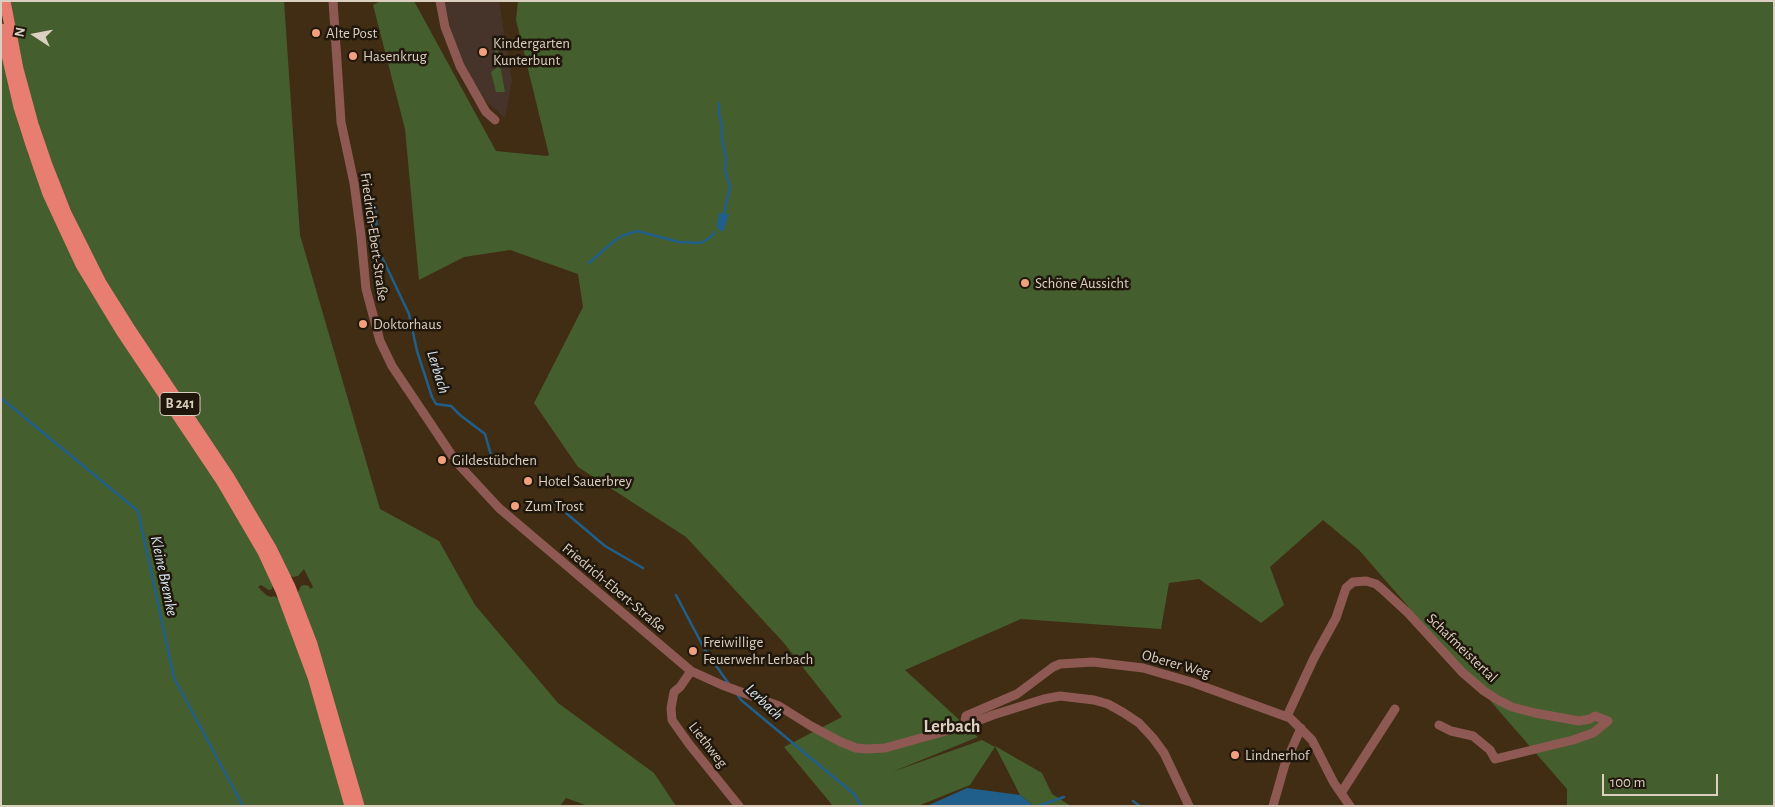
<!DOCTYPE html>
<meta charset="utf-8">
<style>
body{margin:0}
#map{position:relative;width:1775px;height:807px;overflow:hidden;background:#402d13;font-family:"Alegreya Sans",sans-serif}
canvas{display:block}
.frame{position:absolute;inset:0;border:2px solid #dbcfc0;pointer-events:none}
.north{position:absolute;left:10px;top:10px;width:50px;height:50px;-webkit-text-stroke:4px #20170c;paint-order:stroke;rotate:281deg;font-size:14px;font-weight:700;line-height:20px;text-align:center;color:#dbcfc0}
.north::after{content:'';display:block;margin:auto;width:18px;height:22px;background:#dbcfc0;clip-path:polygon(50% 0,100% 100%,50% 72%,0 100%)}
.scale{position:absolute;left:1602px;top:774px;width:116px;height:22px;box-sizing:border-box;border:2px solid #dbcfc0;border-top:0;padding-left:6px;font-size:15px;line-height:18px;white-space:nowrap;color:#dbcfc0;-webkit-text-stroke:4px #20170c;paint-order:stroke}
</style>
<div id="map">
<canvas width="1775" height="807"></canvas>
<div class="frame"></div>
<div class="north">N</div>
<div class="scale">100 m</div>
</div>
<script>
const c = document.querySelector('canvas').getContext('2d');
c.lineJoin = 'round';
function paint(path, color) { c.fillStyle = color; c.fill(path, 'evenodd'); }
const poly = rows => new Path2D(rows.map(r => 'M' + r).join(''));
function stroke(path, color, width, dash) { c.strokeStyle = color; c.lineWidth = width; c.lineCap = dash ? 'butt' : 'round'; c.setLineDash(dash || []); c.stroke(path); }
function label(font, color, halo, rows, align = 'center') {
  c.font = font + ' "Alegreya Sans",sans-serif'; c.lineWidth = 5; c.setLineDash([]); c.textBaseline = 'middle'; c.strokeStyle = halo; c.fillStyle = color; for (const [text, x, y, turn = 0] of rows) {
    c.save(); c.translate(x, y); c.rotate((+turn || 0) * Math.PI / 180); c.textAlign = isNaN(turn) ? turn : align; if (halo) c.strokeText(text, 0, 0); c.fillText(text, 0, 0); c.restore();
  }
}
paint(poly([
 [444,1,499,1,512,81,505,118,484,99,466,69,452,34]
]), '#46342a');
paint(poly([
 [9,1,284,1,300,235,380,509,439,541,475,605,558,703,654,773,676,806,588,806,566,798,560,806,364,806,297,594,301,586,304,585,309,586,310,589,313,587,304,569,298,576,293,577,290,576,105,281,81,233,51,164,27,86],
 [380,1,414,1,496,151,547,156,549,155,516,20,518,1,1774,1,1774,806,1567,806,1567,789,1359,550,1323,520,1270,567,1284,605,1261,623,1199,579,1169,583,1161,629,1021,619,905,670,978,737,892,772,982,740,995,747,970,785,918,806,833,806,784,747,842,717,783,642,686,537,578,467,534,403,583,307,578,274,510,250,464,257,419,280,405,129,373,5],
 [496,42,505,92,496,92,491,72,496,68,494,43],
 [1,52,19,126,28,154,65,241,218,485,259,555,273,585,272,589,269,590,261,585,258,587,266,595,271,597,274,596,280,600,299,648,346,806,1,806],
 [995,746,1042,773,1052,794,1071,806,1034,806,1020,795]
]), '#455e2d');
paint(poly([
 [719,213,729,214,724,230,722,232,717,227,717,224],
 [967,788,1020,795,1034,806,927,806]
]), '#205f8c');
stroke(poly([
 [719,103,719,114,722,126,722,139,726,158,725,170,730,186,724,214],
 [363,186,375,207,379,251,409,314,417,351,432,397,436,404,451,406,460,415,485,434,491,455],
 [589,263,614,241,622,236,637,231,679,242,701,243,711,237,715,232],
 [1,398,138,511,174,678,243,806],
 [553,502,605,546,643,568],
 [676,595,705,650,729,684],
 [737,694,741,700,854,794,861,806],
 [1133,801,1140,806],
 [1038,806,1064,797]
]), '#205f8c', 2.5);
stroke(poly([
 [333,1,341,122,354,183,361,236,366,289,380,341,392,366,451,454,460,466,499,508,691,671,722,685,779,706,811,726,841,742,856,748,867,749,885,748,964,726,993,715,1044,699,1060,696,1094,700,1108,704,1124,713,1139,723,1153,738,1164,753,1189,806],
 [440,1,445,27,460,66,486,112,495,120],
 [691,671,680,687,674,692,671,708,672,720,689,744,739,806],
 [1288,714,1314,658,1336,618,1346,588,1353,582,1366,581,1376,584,1382,589,1408,613,1462,672,1484,691,1498,700,1512,707,1535,713,1579,721,1590,719,1595,716,1608,721,1593,733,1573,740,1495,759,1490,750,1473,736,1451,731,1439,725],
 [964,726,966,716,1017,694,1053,667,1060,664,1093,662,1143,668,1191,682,1290,718,1312,740,1334,783,1350,806],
 [1341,793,1395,709],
 [1273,806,1285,764,1301,728]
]), '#8e5953', 9);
stroke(poly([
 [5,1,18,69,33,124,47,165,66,213,101,283,128,326,229,477,271,548,290,587,312,644,359,806],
 [1,29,19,107,31,145,48,194,81,265,121,331,222,482,263,552,281,591,313,677,350,806]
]), '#e87e72', 11);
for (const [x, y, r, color] of [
 [316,33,5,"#f1a17d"],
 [483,52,5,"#f1a17d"],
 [353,56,5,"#f1a17d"],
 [1025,283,5,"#f1a17d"],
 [363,324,5,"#f1a17d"],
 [442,460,5,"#f1a17d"],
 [528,481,5,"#f1a17d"],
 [515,506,5,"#f1a17d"],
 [693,651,5,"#f1a17d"],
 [1235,755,5,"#f1a17d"]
]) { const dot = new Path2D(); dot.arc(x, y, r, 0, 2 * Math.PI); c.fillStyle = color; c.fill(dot); stroke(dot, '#20170c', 2); }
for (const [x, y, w] of [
 [180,404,40]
]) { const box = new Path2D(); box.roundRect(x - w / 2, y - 11.5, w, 23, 4); c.fillStyle = '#20170c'; c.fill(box); stroke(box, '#dbcfc0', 1); }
label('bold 14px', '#dbcfc0', null, [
 ["B 241",180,404]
]);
label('15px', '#dbcfc0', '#20170c', [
 ["Alte Post",326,33],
 ["Kindergarten",493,43],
 ["Kunterbunt",493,60],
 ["Hasenkrug",363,56],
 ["Schöne Aussicht",1035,283],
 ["Doktorhaus",373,324],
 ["Gildestübchen",452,460],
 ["Hotel Sauerbrey",538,481],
 ["Zum Trost",525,506],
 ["Freiwillige",703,642],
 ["Feuerwehr Lerbach",703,659],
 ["Lindnerhof",1245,755]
], 'left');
label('15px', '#dbcfc0', '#20170c', [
 ["Friedrich-Ebert-Straße",374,237,82],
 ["Friedrich-Ebert-Straße",614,588,40],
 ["Schafmeistertal",1462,648,44],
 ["Oberer Weg",1176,664,16],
 ["Liethweg",708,745,52]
]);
label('italic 16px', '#d3e3f0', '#20170c', [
 ["Lerbach",438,372,73],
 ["Kleine Bremke",164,576,78],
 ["Lerbach",764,702,43]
]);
label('bold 18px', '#dbcfc0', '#20170c', [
 ["Lerbach",952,727]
]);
</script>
